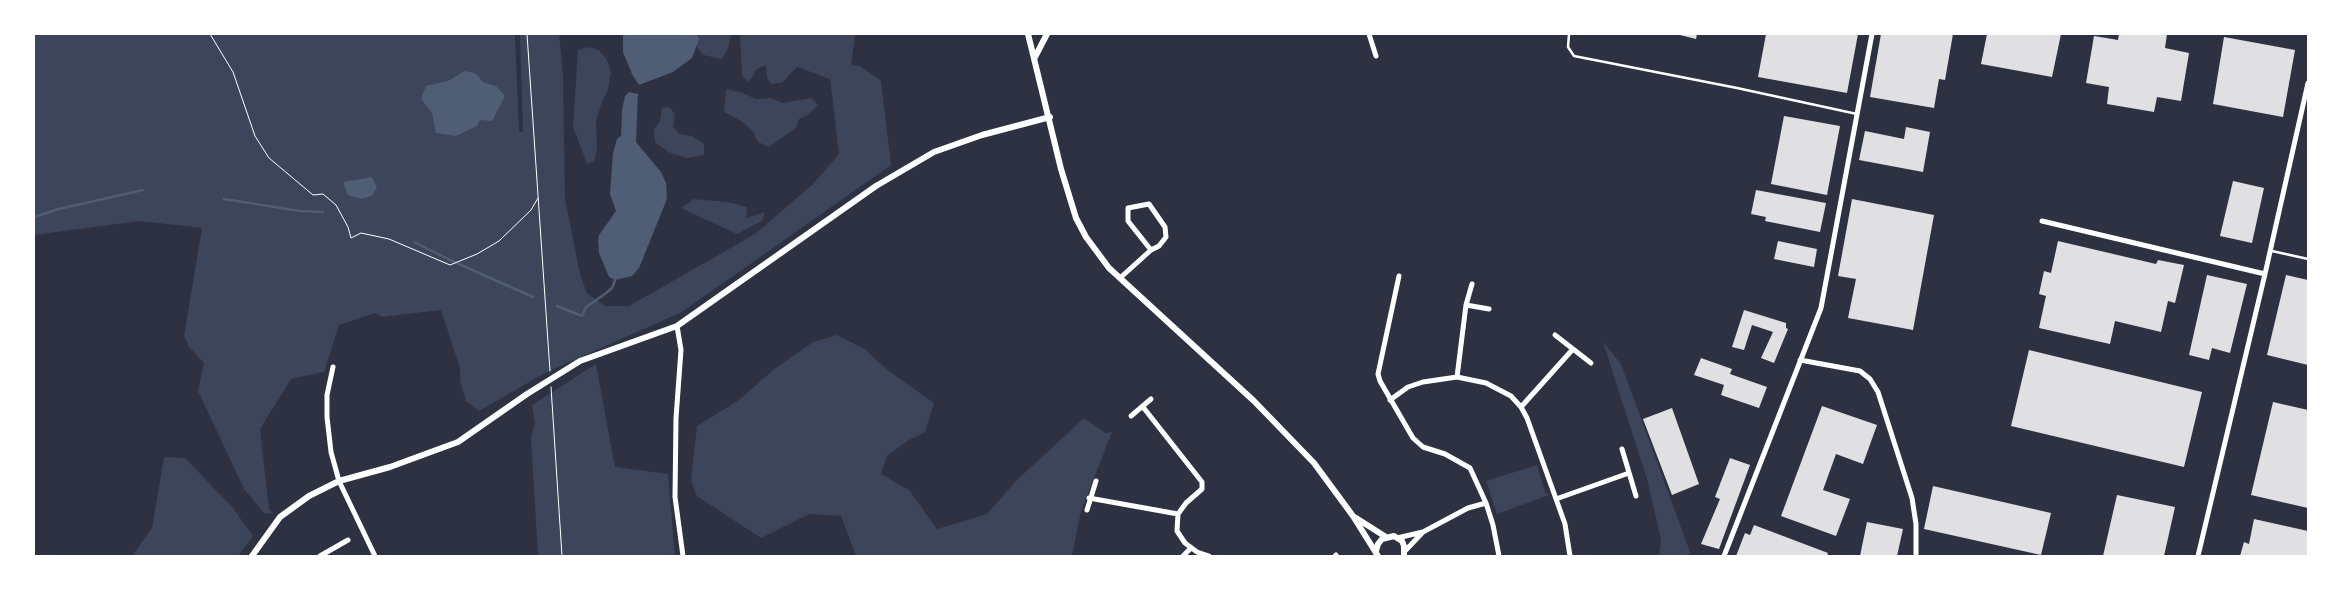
<!DOCTYPE html>
<style>
body{margin:0}
#map{position:relative;width:2342px;height:590px;overflow:hidden;background:#2d3142;font-family:"Noto Sans",sans-serif}
canvas{display:block}
.frame{position:absolute;inset:0;border:35px solid #fff;pointer-events:none}
</style>
<div id="map">
<canvas width="2342" height="590"></canvas>
<div class="frame"></div>
</div>
<script>
const c = document.querySelector('canvas').getContext('2d');
c.lineJoin = 'round';
function paint(path, color) { c.fillStyle = color; c.fill(path, 'evenodd'); }
const poly = rows => new Path2D(rows.map(r => 'M' + r).join(''));
function stroke(path, color, width, dash) { c.strokeStyle = color; c.lineWidth = width; c.lineCap = dash ? 'butt' : 'round'; c.setLineDash(dash || []); c.stroke(path); }
paint(poly([
 [34,34,515,34,519,132,523,132,520,34,559,34,563,74,565,198,580,274,587,293,605,306,629,306,755,234,813,184,839,154,830,79,797,67,782,83,771,84,767,78,766,65,757,69,749,82,742,76,740,34,855,34,851,65,860,66,881,81,891,165,682,312,545,373,479,411,466,401,460,381,460,368,441,310,382,317,375,313,339,325,324,372,291,379,260,429,269,509,274,514,264,513,244,489,198,391,204,363,189,347,184,336,202,228,139,221,34,235],
 [699,34,731,34,728,49,722,59,703,55,696,46],
 [589,47,599,50,607,60,611,72,608,90,602,102,596,121,597,150,594,161,587,164,573,127,578,50],
 [726,89,740,92,756,99,770,98,783,103,811,98,818,105,809,114,799,119,796,128,769,147,758,142,753,132,743,122,724,112],
 [669,107,675,114,673,127,680,134,692,136,704,144,704,155,687,158,668,152,655,142,654,129,660,121,662,108],
 [694,199,728,202,747,207,746,218,765,212,762,221,737,234,681,208],
 [837,335,865,349,886,369,934,403,925,432,907,441,887,456,881,474,909,490,937,529,987,514,1016,481,1084,418,1105,433,1112,432,1081,511,1072,556,856,556,841,516,809,514,761,538,697,496,691,481,697,426,739,400,773,370,813,342],
 [1603,342,1621,364,1690,552,1689,556,1659,556,1661,540,1647,479],
 [596,364,615,467,668,474,675,556,538,556,531,438,535,423,532,405],
 [164,457,185,458,233,508,253,536,238,556,132,556,152,528],
 [1537,465,1545,492,1549,495,1497,514,1486,481]
]), '#3c4559');
paint(poly([
 [623,34,697,34,699,39,692,58,673,72,639,85,632,74,623,52],
 [464,71,475,73,483,82,496,86,505,96,492,121,480,120,477,126,456,136,436,133,432,113,421,99,426,86,450,80],
 [629,92,638,94,636,142,661,172,666,183,667,199,639,268,632,276,615,280,609,277,599,253,598,241,599,235,616,211,610,194,613,153,617,139,621,136,622,110,625,96],
 [372,177,377,187,372,196,362,199,348,195,343,182]
]), '#4f5d75');
stroke(poly([
 [224,199,300,211,323,212],
 [34,217,59,209,143,190],
 [414,242,452,261,533,297],
 [557,306,582,316,586,307,605,294,612,288,615,280]
]), '#4f5d75', 2.5);
paint(poly([
 [1676,34,1697,34,1696,39],
 [1766,34,1858,34,1847,93,1758,77],
 [1881,34,1953,34,1945,80,1939,79,1934,108,1870,97],
 [1987,34,2061,34,2052,77,1981,64],
 [2119,34,2167,34,2165,48,2189,53,2181,101,2157,97,2154,112,2107,104,2109,87,2086,83,2094,36,2118,40],
 [2224,37,2295,50,2283,117,2213,104],
 [1784,116,1840,126,1827,195,1771,184],
 [1906,127,1930,132,1923,172,1859,160,1865,131,1904,139],
 [2233,181,2264,188,2252,243,2220,236],
 [1756,190,1826,203,1820,232,1765,221,1766,217,1751,214],
 [1852,199,1934,215,1913,330,1848,318,1856,279,1838,276],
 [1778,241,1817,249,1814,267,1774,259],
 [2058,241,2156,264,2158,260,2184,265,2175,303,2168,301,2161,332,2115,321,2110,344,2039,328,2046,296,2039,294,2044,271,2051,273],
 [2207,275,2247,284,2230,353,2212,348,2209,360,2189,355],
 [2286,275,2308,280,2308,365,2267,355],
 [1744,310,1786,323,1786,328,1788,329,1774,363,1761,358,1773,332,1752,325,1744,350,1732,347],
 [2029,350,2202,392,2184,467,2011,426],
 [1701,358,1732,369,1730,374,1767,387,1759,408,1721,395,1724,385,1694,375],
 [2273,402,2308,410,2308,508,2251,495],
 [1822,406,1877,425,1863,464,1836,454,1823,490,1850,499,1836,536,1781,516],
 [1672,408,1699,484,1672,495,1643,419],
 [1730,458,1750,465,1719,549,1701,544,1720,499,1715,497],
 [1933,486,2051,513,2041,555,1924,529],
 [2117,495,2175,507,2164,556,2103,556],
 [2254,519,2308,531,2308,556,2240,556,2244,542,2249,544],
 [1867,522,1903,529,1897,556,1860,556],
 [1754,525,1828,553,1827,556,1736,556,1745,533,1750,535]
]), '#e0e0e3');
stroke(poly([
 [210,34,233,72,255,136,269,158,313,195,323,194,336,205,348,227,351,238,361,233,389,239,450,265,477,254,499,241,531,210,538,198],
 [527,34,550,371],
 [551,387,562,556]
]), '#fff', 1);
stroke(poly([
 [1569,34,1568,47,1574,56,1737,88,1857,114],
 [2272,251,2308,259]
]), '#fff', 2.5);
stroke(poly([
 [1369,34,1376,56],
 [2042,221,2265,274],
 [1399,276,1378,374,1380,381,1413,438,1423,447,1445,454,1470,468,1486,503,1493,525,1499,556],
 [1120,278,1151,250,1159,246,1166,237,1165,227,1149,204,1128,208,1128,221,1151,250],
 [1466,305,1489,309],
 [677,326,681,350,676,418,675,497,683,556],
 [1555,335,1591,363],
 [1800,360,1860,371,1870,379,1878,392,1912,498,1916,524,1916,556],
 [333,367,327,395,327,417,331,452,339,481,375,556],
 [1457,377,1466,305,1472,284],
 [1390,400,1408,387,1423,382,1457,377,1486,383,1511,396,1521,407,1527,418,1565,524,1570,556],
 [1143,407,1202,482,1202,489,1186,503,1178,514,1177,531,1185,543,1197,552,1209,556],
 [1521,407,1573,349],
 [1131,416,1151,399],
 [1622,449,1636,496],
 [1089,498,1178,514],
 [1556,499,1629,473],
 [1087,510,1096,481],
 [1397,538,1423,532,1468,508,1486,503],
 [1405,551,1423,532],
 [320,556,348,540],
 [1183,556,1191,548],
 [1335,556,1336,555],
 [1724,556,1821,308,1872,34],
 [2198,556,2265,274,2308,83]
]), '#fff', 5);
stroke(poly([
 [1028,34,1061,169,1076,218,1086,237,1109,268,1254,401,1314,463,1353,516,1378,556],
 [1035,57,1047,34],
 [1356,518,1386,537],
 [1376,551,1378,544,1382,539,1394,536,1402,541,1404,546,1404,556],
 [252,556,280,517,309,496,339,481,390,467,458,442,527,394,580,361,677,326,876,186,934,152,982,135,1050,117]
]), '#fff', 6);
</script>
